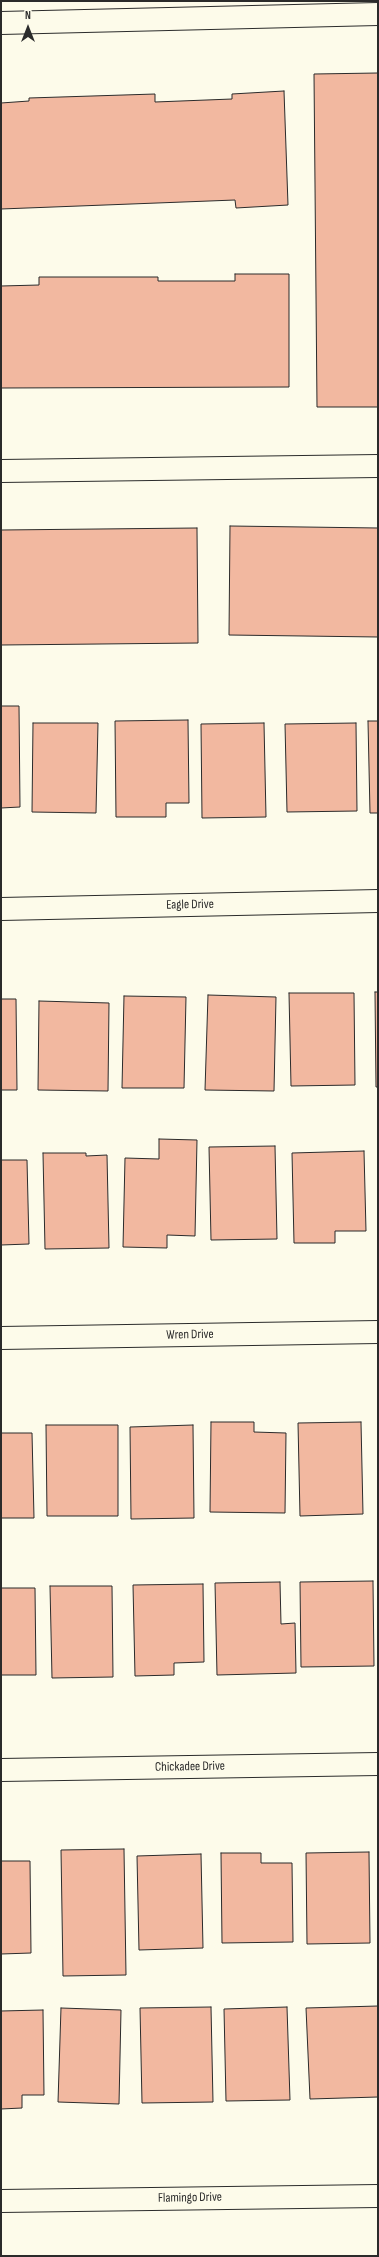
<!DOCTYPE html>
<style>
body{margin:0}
#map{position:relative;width:379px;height:2257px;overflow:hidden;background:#fdfbea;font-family:"Sofia Sans Condensed",sans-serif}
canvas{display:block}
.frame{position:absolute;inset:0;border:2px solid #2b2b2b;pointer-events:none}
.north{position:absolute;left:8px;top:8px;width:40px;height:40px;-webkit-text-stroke:3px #fdfbea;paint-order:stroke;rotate:0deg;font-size:11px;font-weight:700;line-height:16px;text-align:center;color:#2b2b2b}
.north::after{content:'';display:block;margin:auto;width:14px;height:18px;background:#2b2b2b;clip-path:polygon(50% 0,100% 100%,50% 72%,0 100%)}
</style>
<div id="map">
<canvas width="379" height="2257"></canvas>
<div class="frame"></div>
<div class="north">N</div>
</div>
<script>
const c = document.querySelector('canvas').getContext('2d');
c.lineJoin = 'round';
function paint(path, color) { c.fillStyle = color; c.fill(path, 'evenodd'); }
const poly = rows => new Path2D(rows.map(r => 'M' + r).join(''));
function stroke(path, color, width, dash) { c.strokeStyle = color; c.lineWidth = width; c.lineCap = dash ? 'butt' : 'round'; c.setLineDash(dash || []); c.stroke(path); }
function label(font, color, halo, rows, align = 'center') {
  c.font = font + ' "Sofia Sans Condensed",sans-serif'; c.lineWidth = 3; c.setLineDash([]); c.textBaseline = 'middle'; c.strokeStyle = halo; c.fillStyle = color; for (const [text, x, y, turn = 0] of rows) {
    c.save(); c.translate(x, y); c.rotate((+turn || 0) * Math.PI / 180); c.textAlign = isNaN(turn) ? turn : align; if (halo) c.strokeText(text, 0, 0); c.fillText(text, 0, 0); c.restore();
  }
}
const building = poly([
 [378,73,378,407,317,407,314,74,378,73],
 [284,91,288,205,236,208,235,200,1,209,1,103,29,101,29,98,155,94,155,102,232,99,232,94,284,91],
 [235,274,289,274,289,387,1,388,1,286,39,285,39,277,158,277,158,281,235,281,235,274],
 [230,526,378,528,378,637,229,635,230,526],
 [197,528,198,643,1,645,1,530,197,528],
 [1,706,19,706,20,807,1,808,1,706],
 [188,720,189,803,166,803,166,817,116,817,115,721,188,720],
 [368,721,378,721,378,813,370,813,368,721],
 [33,723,98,723,96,813,32,812,33,723],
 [264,723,266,817,202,818,201,724,264,723],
 [356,723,357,811,287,812,285,724,356,723],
 [375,992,378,992,378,1087,376,1087,375,992],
 [289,993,354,993,355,1085,291,1086,289,993],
 [208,995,276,997,274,1091,205,1090,208,995],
 [124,996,186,997,184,1088,122,1088,124,996],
 [1,999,16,999,17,1090,1,1090,1,999],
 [39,1001,109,1003,108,1091,38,1090,39,1001],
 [159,1139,197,1140,195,1236,167,1235,167,1248,123,1247,125,1158,159,1159,159,1139],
 [275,1146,277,1239,211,1240,209,1147,275,1146],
 [364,1151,366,1231,335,1231,335,1243,294,1243,292,1153,364,1151],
 [43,1153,86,1153,86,1156,107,1155,109,1248,45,1249,43,1153],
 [1,1160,27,1160,29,1244,1,1245,1,1160],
 [211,1422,254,1422,254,1432,286,1433,285,1513,210,1512,211,1422],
 [361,1422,363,1514,300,1516,298,1423,361,1422],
 [46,1425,118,1425,118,1516,47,1516,46,1425],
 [193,1425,194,1518,131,1519,130,1427,193,1425],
 [1,1433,32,1433,34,1518,1,1518,1,1433],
 [373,1581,374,1666,301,1667,300,1582,373,1581],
 [280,1582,281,1624,295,1623,296,1673,217,1675,215,1583,280,1582],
 [203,1584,204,1662,174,1663,174,1675,135,1676,133,1585,203,1584],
 [50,1586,112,1586,113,1677,52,1678,50,1586],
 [1,1588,35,1588,36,1675,1,1675,1,1588],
 [124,1849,126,1975,63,1976,61,1850,124,1849],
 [369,1852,370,1943,307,1944,306,1853,369,1852],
 [221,1853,261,1853,261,1863,292,1863,293,1942,222,1943,221,1853],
 [201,1854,203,1948,139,1950,137,1856,201,1854],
 [1,1861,30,1861,31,1953,1,1954,1,1861],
 [378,2006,378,2097,310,2099,306,2008,378,2006],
 [211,2007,213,2102,142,2103,140,2008,211,2007],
 [287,2007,290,2100,226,2101,224,2009,287,2007],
 [61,2008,121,2010,119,2104,58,2102,61,2008],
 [43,2010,44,2095,22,2095,22,2108,1,2109,1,2011,43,2010]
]);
paint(building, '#f2b8a0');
stroke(building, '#2b2b2b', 1);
const minor = poly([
 [1,23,378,14],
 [1,471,378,466],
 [1,909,378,901],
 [1,1338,378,1332],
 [1,1770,378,1764],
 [1,2201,378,2196]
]);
stroke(minor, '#2b2b2b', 24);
stroke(minor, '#fdfbea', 22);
label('13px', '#2b2b2b', '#fdfbea', [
 ["Eagle Drive",190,905,-1],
 ["Wren Drive",190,1335,-1],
 ["Chickadee Drive",190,1767,-1],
 ["Flamingo Drive",190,2198,-1]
]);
</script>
